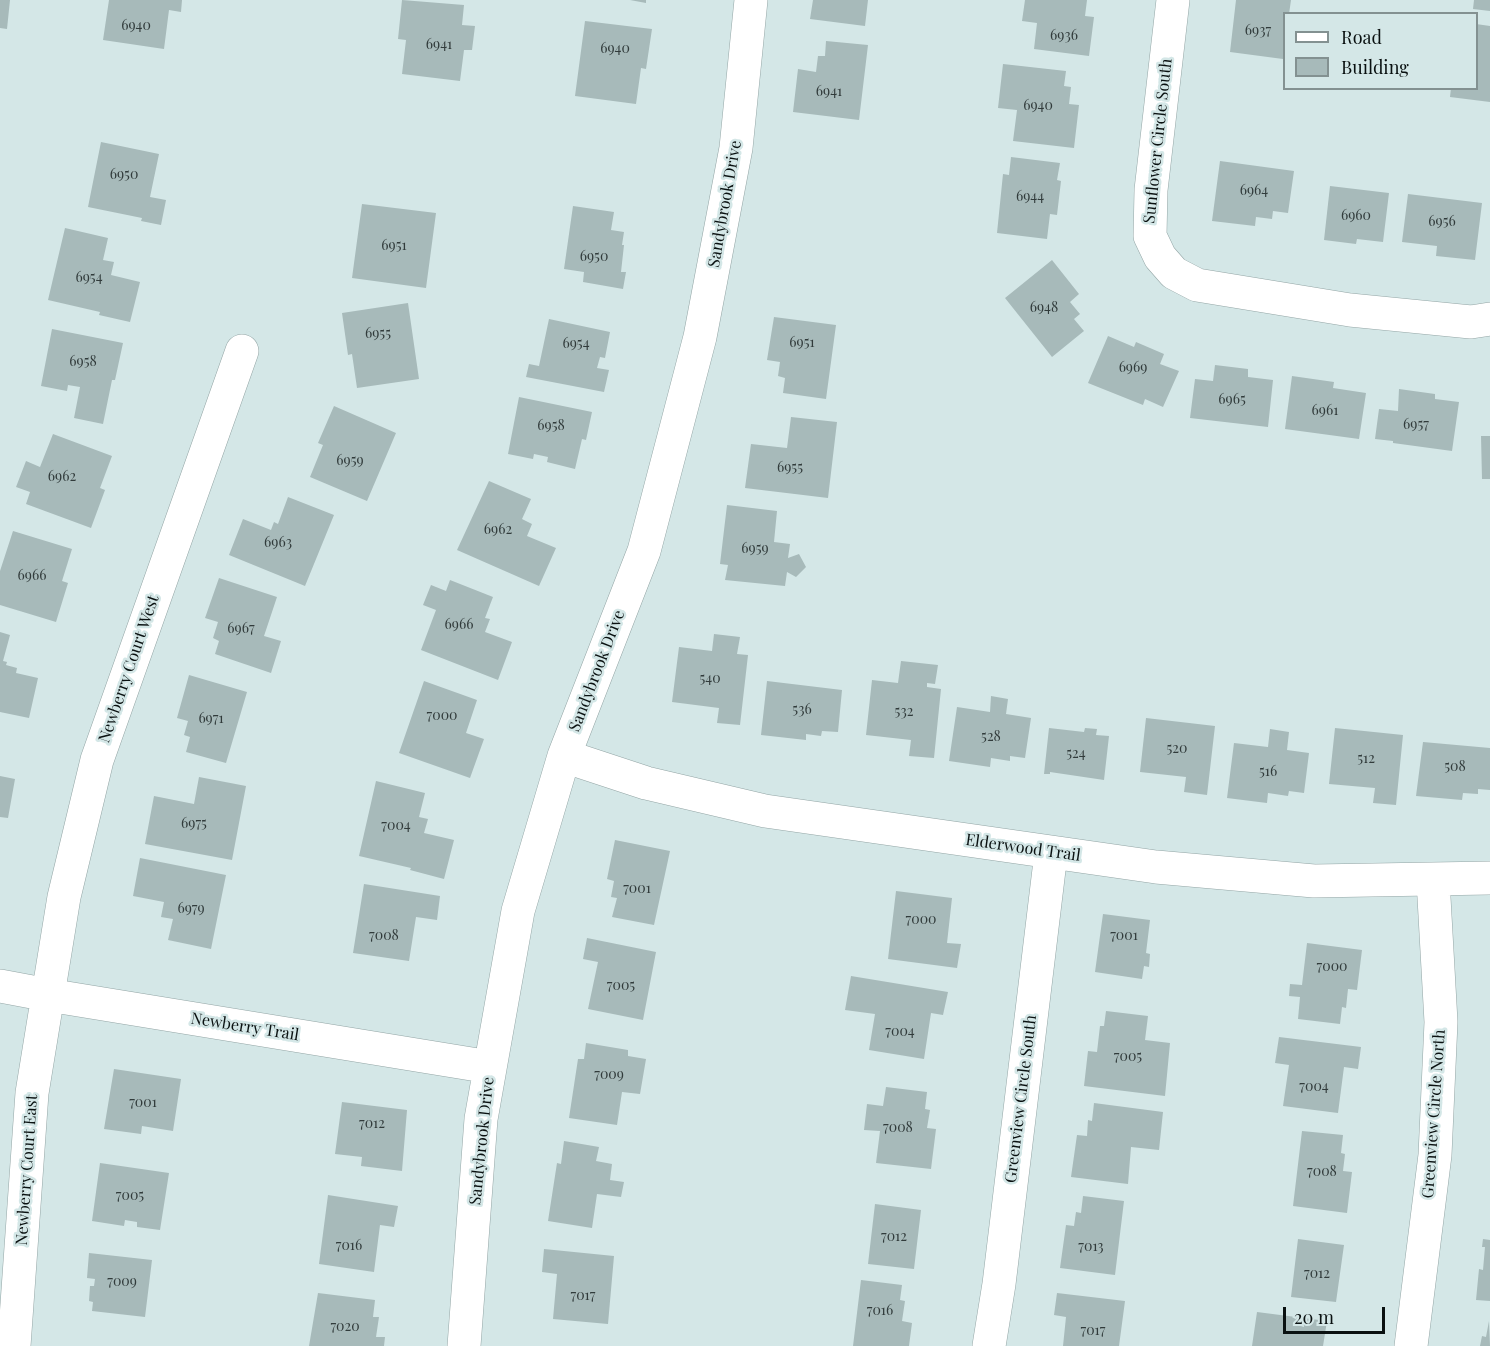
<!DOCTYPE html>
<style>
body{margin:0}
#map{position:relative;width:1490px;height:1346px;overflow:hidden;background:#d4e7e7;font-family:"Playfair Display",serif}
canvas{display:block}
.legend{position:absolute;left:1283px;top:12px;width:195px;height:78px;box-sizing:border-box;background:#d4e7e7;border:2px solid #839191;margin:0;padding:8px 10px;list-style:none;font-size:18px;color:#0a1111}
.legend li{display:flex;align-items:center;gap:12px;height:30px}
.legend b{width:30px;border:2px solid #839191}
.scale{position:absolute;left:1283px;top:1307px;width:102px;height:27px;box-sizing:border-box;border:3px solid #0a1111;border-top:0;padding-left:8px;font-size:18px;line-height:21px;white-space:nowrap;color:#0a1111;-webkit-text-stroke:4px #d4e7e7;paint-order:stroke}
</style>
<div id="map">
<canvas width="1490" height="1346"></canvas>
<ul class="legend">
<li><b style="height:8px;background:#fff"></b>Road</li>
<li><b style="height:16px;background:#a7baba"></b>Building</li>
</ul>
<div class="scale">20 m</div>
</div>
<script>
const c = document.querySelector('canvas').getContext('2d');
c.lineJoin = 'round';
function paint(path, color) { c.fillStyle = color; c.fill(path, 'evenodd'); }
const poly = rows => new Path2D(rows.map(r => 'M' + r).join(''));
function stroke(path, color, width, dash) { c.strokeStyle = color; c.lineWidth = width; c.lineCap = dash ? 'butt' : 'round'; c.setLineDash(dash || []); c.stroke(path); }
function label(font, color, halo, rows, align = 'center') {
  c.font = font + ' "Playfair Display",serif'; c.lineWidth = 5; c.setLineDash([]); c.textBaseline = 'middle'; c.strokeStyle = halo; c.fillStyle = color; for (const [text, x, y, turn = 0] of rows) {
    c.save(); c.translate(x, y); c.rotate((+turn || 0) * Math.PI / 180); c.textAlign = isNaN(turn) ? turn : align; if (halo) c.strokeText(text, 0, 0); c.fillText(text, 0, 0); c.restore();
  }
}
paint(poly([
 [0,0,10,0,7,29,0,28],
 [109,0,182,0,181,12,169,10,164,49,103,40],
 [402,0,464,5,462,25,475,26,472,50,464,50,460,81,402,74,406,40,398,39],
 [630,0,646,0,646,3],
 [813,0,868,0,865,26,810,19],
 [1025,0,1087,0,1085,16,1094,17,1089,56,1034,49,1037,23,1022,21],
 [1236,0,1291,0,1289,14,1284,14,1283,59,1230,52],
 [1474,0,1490,0,1490,11,1473,9],
 [585,21,652,29,646,69,641,68,636,104,575,96],
 [1476,24,1490,26,1490,102,1450,97,1451,88,1476,88],
 [826,41,868,45,859,120,793,112,798,69,816,72,818,56,825,56],
 [1003,64,1066,71,1064,86,1071,87,1069,104,1079,105,1074,148,1013,141,1017,110,998,108],
 [101,142,159,154,150,197,166,200,161,225,141,221,142,218,88,207],
 [1011,157,1060,163,1057,180,1061,181,1057,215,1050,214,1047,239,997,233,1003,174,1009,175],
 [1220,161,1294,171,1288,213,1273,211,1272,219,1256,217,1255,226,1212,221],
 [1330,186,1389,193,1383,242,1357,239,1356,244,1324,240],
 [1408,194,1482,203,1475,260,1436,256,1437,246,1402,242],
 [362,204,436,213,426,288,352,278],
 [573,206,614,212,611,230,624,232,622,245,624,245,621,272,626,272,623,289,583,282,584,272,564,269],
 [65,228,108,238,103,260,114,262,111,275,140,282,130,322,99,315,100,312,48,300],
 [1052,260,1079,294,1070,302,1080,314,1074,319,1084,331,1052,357,1005,298],
 [408,303,419,379,357,388,352,354,348,355,342,313],
 [774,317,836,325,826,399,783,393,785,378,778,376,780,362,767,360],
 [549,319,610,332,605,358,600,357,597,368,609,370,604,392,526,377,529,364,539,366],
 [52,329,123,343,115,380,112,380,103,424,74,418,80,387,68,385,67,391,41,386],
 [1108,336,1134,347,1136,342,1164,354,1160,364,1179,371,1163,407,1145,399,1143,405,1088,383],
 [1215,365,1248,369,1248,377,1273,380,1268,427,1190,418,1195,379,1213,381],
 [1292,376,1334,382,1333,388,1366,393,1359,439,1285,429],
 [1399,389,1435,394,1435,399,1459,402,1452,451,1393,443,1393,441,1375,439,1379,409,1398,411],
 [519,397,592,412,586,440,582,439,575,469,547,462,548,457,534,454,533,459,508,454],
 [334,406,396,433,367,501,310,477,323,445,318,443],
 [791,417,837,422,828,498,745,488,751,444,787,448],
 [53,434,112,456,100,488,105,490,91,528,26,504,30,492,16,487,26,461,40,467],
 [1481,436,1490,436,1490,479,1482,479],
 [489,481,531,499,522,519,532,524,527,536,556,548,539,586,457,550],
 [288,497,334,515,305,586,229,555,243,519,271,530,274,522,278,524],
 [727,505,777,511,774,542,790,544,788,558,799,554,806,567,796,577,787,572,785,586,725,580,728,565,720,564],
 [13,531,72,549,62,581,68,583,56,622,0,605,0,571],
 [219,578,277,597,264,636,281,641,271,673,215,654,219,641,213,638,218,622,205,618],
 [450,580,493,597,485,618,490,619,485,632,512,642,498,680,421,650,436,610,423,605,431,585,446,591],
 [0,632,10,635,3,661,7,662,6,665,17,668,16,673,38,678,29,718,0,712],
 [714,634,740,637,737,654,748,655,740,725,717,723,719,708,672,702,679,647,712,651],
 [901,661,938,665,935,684,927,683,927,687,941,689,934,758,909,756,911,740,866,735,872,680,898,683],
 [189,675,247,692,226,763,186,752,190,737,184,735,188,721,177,718],
 [424,681,477,700,466,733,484,739,470,778,399,753],
 [767,681,842,690,838,732,822,731,821,736,806,734,806,740,761,735],
 [991,696,1008,699,1006,714,1031,718,1025,758,1010,756,1010,761,991,758,990,767,949,761,957,707,990,712],
 [1146,718,1215,726,1207,795,1184,792,1186,777,1140,772],
 [1049,728,1084,732,1085,728,1097,729,1096,735,1109,736,1104,780,1050,772,1050,774,1044,774],
 [1335,728,1403,735,1396,805,1373,803,1375,788,1329,784],
 [1270,729,1289,732,1287,750,1309,753,1304,793,1289,791,1288,796,1268,793,1267,803,1227,798,1234,743,1268,747],
 [1423,742,1490,748,1490,790,1478,789,1478,794,1463,793,1462,800,1416,796],
 [0,776,15,779,8,818,0,817],
 [199,777,246,786,232,860,145,844,154,796,194,804],
 [376,781,425,793,419,817,428,819,424,833,454,840,444,879,410,870,411,868,359,856],
 [615,840,670,851,654,925,612,917,617,898,611,897,614,881,607,879],
 [140,858,226,875,211,949,168,940,173,919,161,917,164,902,133,896],
 [364,884,440,896,437,920,416,917,409,961,353,953],
 [896,891,952,898,947,943,961,944,957,968,888,959],
 [1103,914,1150,920,1146,953,1150,954,1149,967,1144,966,1142,979,1095,972],
 [587,938,656,952,643,1020,588,1009,598,962,583,959],
 [1307,943,1362,950,1357,990,1348,989,1346,1008,1342,1007,1340,1024,1298,1019,1300,997,1289,996,1290,984,1302,985],
 [851,976,948,992,943,1015,931,1013,924,1059,869,1050,875,1014,845,1010],
 [1106,1011,1148,1016,1145,1040,1170,1043,1165,1096,1084,1086,1088,1051,1097,1052,1100,1026,1104,1026],
 [1279,1037,1361,1047,1358,1069,1344,1067,1338,1113,1283,1106,1289,1065,1275,1063],
 [586,1043,628,1050,628,1056,646,1059,640,1094,622,1092,617,1125,569,1118,578,1059,584,1059],
 [114,1069,181,1079,173,1131,142,1126,141,1134,104,1129],
 [886,1087,927,1092,925,1109,930,1110,927,1128,936,1129,931,1169,876,1163,880,1131,864,1130,867,1104,883,1106],
 [342,1102,407,1110,402,1171,361,1166,362,1157,335,1154],
 [1094,1103,1163,1112,1159,1150,1131,1147,1128,1184,1071,1177,1077,1135,1087,1136,1088,1120,1092,1121],
 [1302,1131,1343,1135,1341,1153,1345,1154,1343,1171,1352,1172,1347,1213,1293,1206],
 [564,1141,599,1147,596,1161,612,1164,610,1180,624,1182,621,1197,597,1194,592,1228,548,1221,557,1163,561,1164],
 [100,1163,169,1173,160,1230,137,1227,137,1222,125,1220,124,1226,92,1221],
 [328,1195,398,1206,394,1227,380,1225,374,1272,319,1264],
 [1083,1196,1124,1201,1115,1275,1060,1268,1066,1225,1074,1226,1076,1212,1081,1213],
 [875,1204,921,1210,914,1269,868,1264],
 [1298,1239,1344,1245,1336,1302,1291,1297],
 [1483,1239,1490,1240,1490,1301,1476,1300,1479,1269,1483,1270,1485,1247,1482,1247],
 [544,1249,614,1256,608,1324,553,1319,557,1274,542,1272],
 [89,1253,152,1260,145,1317,92,1311,93,1302,89,1301,90,1286,94,1286,95,1279,87,1278],
 [861,1280,902,1285,900,1300,905,1301,902,1321,912,1323,909,1346,853,1346],
 [318,1293,375,1300,373,1317,379,1317,376,1337,385,1337,384,1346,309,1346],
 [1057,1293,1125,1301,1119,1346,1063,1346,1066,1317,1054,1315],
 [1257,1312,1327,1321,1323,1346,1252,1346],
 [1489,1321,1490,1346,1480,1346,1482,1336,1486,1337]
]), '#a7baba');
const street = poly([
 [1173,0,1151,190,1150,236,1160,257,1174,273,1197,285,1350,310,1471,322,1490,319],
 [564,756,646,783,765,811,1156,867,1314,881,1490,878],
 [0,986,48,995,490,1067],
 [14,1346,32,1093,64,897,97,760,242,351],
 [464,1346,481,1119,518,911,564,756,644,551,700,337,736,148,751,0],
 [989,1346,999,1284,1051,853],
 [1411,1346,1435,1155,1441,1022,1433,880]
]);
stroke(street, '#93a5a5', 34);
stroke(street, '#fff', 33);
label('14px', '#313b3b', null, [
 ["6940",136,26],
 ["6937",1258,31],
 ["6936",1064,36],
 ["6941",439,45],
 ["6940",615,49],
 ["6941",829,92],
 ["6940",1038,106],
 ["6950",124,175],
 ["6964",1254,191],
 ["6944",1030,197],
 ["6960",1356,216],
 ["6956",1442,222],
 ["6951",394,246],
 ["6950",594,257],
 ["6954",89,278],
 ["6948",1044,308],
 ["6955",378,334],
 ["6951",802,343],
 ["6954",576,344],
 ["6958",83,362],
 ["6969",1133,368],
 ["6965",1232,400],
 ["6961",1325,411],
 ["6957",1416,425],
 ["6958",551,426],
 ["6959",350,461],
 ["6955",790,468],
 ["6962",62,477],
 ["6962",498,530],
 ["6963",278,543],
 ["6959",755,549],
 ["6966",32,576],
 ["6966",459,625],
 ["6967",241,629],
 ["540",710,679],
 ["536",802,710],
 ["532",904,712],
 ["7000",442,716],
 ["6971",211,719],
 ["528",991,737],
 ["520",1177,749],
 ["524",1076,754],
 ["512",1366,759],
 ["508",1455,767],
 ["516",1268,772],
 ["6975",194,824],
 ["7004",396,826],
 ["7001",637,889],
 ["6979",191,909],
 ["7000",921,920],
 ["7008",384,936],
 ["7001",1124,936],
 ["7000",1332,967],
 ["7005",621,986],
 ["7004",900,1032],
 ["7005",1128,1057],
 ["7009",609,1075],
 ["7004",1314,1087],
 ["7001",143,1103],
 ["7012",372,1124],
 ["7008",898,1128],
 ["7008",1322,1172],
 ["7005",130,1196],
 ["7012",894,1237],
 ["7016",349,1246],
 ["7013",1091,1247],
 ["7012",1317,1274],
 ["7009",122,1282],
 ["7017",583,1296],
 ["7016",880,1311],
 ["7020",345,1327],
 ["7017",1093,1331]
]);
label('16px', '#0a1111', '#d4e7e7', [
 ["Sunflower Circle South",1158,141,-84],
 ["Sandybrook Drive",725,204,-80],
 ["Newberry Court West",129,669,-71],
 ["Sandybrook Drive",597,671,-69],
 ["Elderwood Trail",1023,848,8],
 ["Newberry Trail",245,1027,9],
 ["Greenview Circle South",1021,1099,-83],
 ["Greenview Circle North",1434,1114,-86],
 ["Sandybrook Drive",482,1141,-84],
 ["Newberry Court East",27,1170,-86]
]);
</script>
